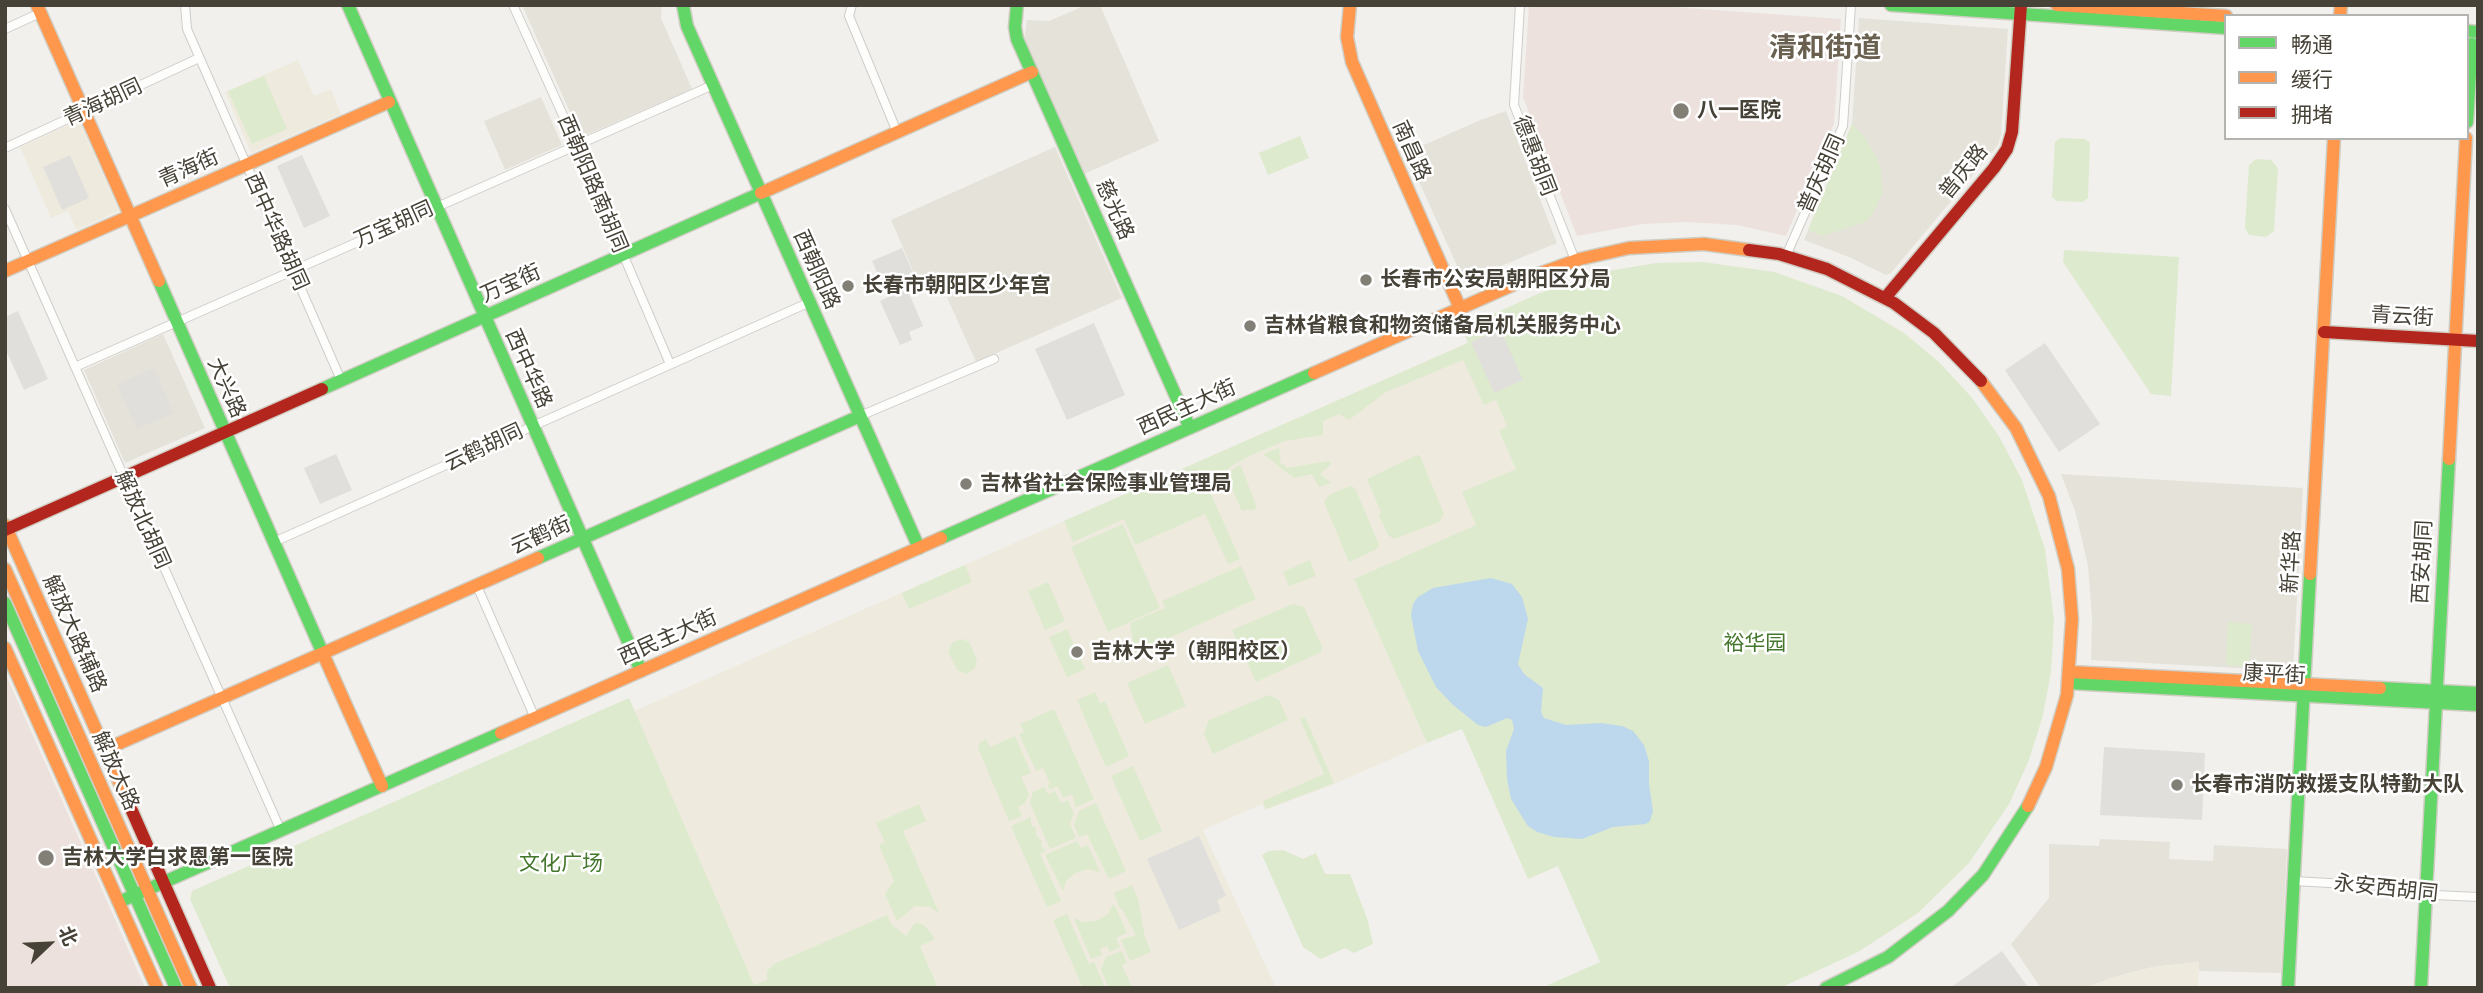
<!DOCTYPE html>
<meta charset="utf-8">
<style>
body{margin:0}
#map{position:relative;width:2483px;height:993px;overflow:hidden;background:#f1f0ec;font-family:Manrope,"Noto Sans SC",sans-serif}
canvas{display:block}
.frame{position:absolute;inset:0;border:7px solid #474237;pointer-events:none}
.legend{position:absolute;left:2224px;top:14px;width:245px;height:126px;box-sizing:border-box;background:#fff;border:2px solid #b5b3af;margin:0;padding:9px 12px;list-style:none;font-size:21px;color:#474237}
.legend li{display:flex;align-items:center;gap:14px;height:35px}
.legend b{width:35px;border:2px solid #b5b3af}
.north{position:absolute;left:14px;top:909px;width:70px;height:70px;-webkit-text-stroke:5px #fff;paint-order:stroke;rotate:67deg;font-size:19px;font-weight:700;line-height:28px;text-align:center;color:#474237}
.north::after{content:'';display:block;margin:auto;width:24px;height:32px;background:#474237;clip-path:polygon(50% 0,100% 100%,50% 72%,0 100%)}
</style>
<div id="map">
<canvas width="2483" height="993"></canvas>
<div class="frame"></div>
<ul class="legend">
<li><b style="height:9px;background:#63d668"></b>畅通</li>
<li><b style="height:9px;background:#ff974d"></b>缓行</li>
<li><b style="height:9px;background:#b3261e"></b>拥堵</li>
</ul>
<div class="north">北</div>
</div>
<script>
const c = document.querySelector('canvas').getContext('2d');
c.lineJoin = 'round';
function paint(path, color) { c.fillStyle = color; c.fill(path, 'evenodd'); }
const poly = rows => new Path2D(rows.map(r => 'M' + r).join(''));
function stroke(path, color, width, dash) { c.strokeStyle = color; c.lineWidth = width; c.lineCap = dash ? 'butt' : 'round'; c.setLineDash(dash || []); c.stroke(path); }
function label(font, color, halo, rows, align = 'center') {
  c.font = font + ' Manrope,"Noto Sans SC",sans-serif'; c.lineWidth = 5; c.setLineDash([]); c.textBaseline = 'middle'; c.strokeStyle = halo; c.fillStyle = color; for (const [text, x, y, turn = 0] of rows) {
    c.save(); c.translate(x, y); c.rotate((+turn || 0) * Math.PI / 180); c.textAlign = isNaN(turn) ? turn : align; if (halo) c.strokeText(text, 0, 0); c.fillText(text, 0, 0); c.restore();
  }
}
paint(poly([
 [522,5,662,5,661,18,692,89,581,137],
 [1086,5,1100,5,1159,141,1084,174,1024,40,1027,20,1049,21],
 [1859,18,2008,29,2001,134,1998,145,1891,273,1886,275,1849,257,1804,240,1852,124],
 [541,97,562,145,505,170,484,121],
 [1506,111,1557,243,1464,281,1406,153,1478,121],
 [1055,147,1122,298,976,362,938,277,919,285,891,220],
 [163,334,205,428,125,463,84,370],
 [2061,474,2303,488,2293,671,2091,660,2092,619,2088,566,2076,514],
 [2100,839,2170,842,2169,859,2213,861,2214,845,2287,849,2281,973,2199,971,2198,962,2153,967,2114,977,2085,988,2041,988,2011,944,2049,898,2049,844,2099,846]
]), '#e5e2d9');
paint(poly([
 [298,60,314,96,331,89,341,114,251,153,225,92],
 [79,120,119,211,76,230,68,211,51,218,20,147],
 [1469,342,1508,426,1499,431,1516,469,1477,525,1354,579,1427,743,1330,786,1265,810,1262,804,1203,830,1276,988,938,988,920,946,767,971,767,980,754,986,634,711],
 [2199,962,2198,988,2085,988,2114,977,2153,967]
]), '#eeebde');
paint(poly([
 [1529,5,1647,5,1841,19,1834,124,1786,236,1737,225,1687,222,1643,224,1577,236,1523,97],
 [5,673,115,919,145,988,5,988]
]), '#ece1dd');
paint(poly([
 [264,76,287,129,252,144,228,91],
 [1852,124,1864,136,1877,158,1881,170,1882,194,1872,215,1865,222,1822,236,1808,230],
 [1300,136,1309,158,1268,175,1259,153],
 [2060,138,2085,139,2090,143,2088,198,2083,202,2057,201,2052,197,2055,142],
 [2256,159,2271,160,2278,168,2274,231,2266,237,2249,235,2245,228,2249,165],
 [2064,250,2179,257,2171,396,2151,394,2063,262],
 [1703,262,1774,272,1842,296,1904,333,1940,363,1973,399,2000,438,2022,480,2045,549,2054,620,2051,672,2043,715,2029,760,2009,804,1969,863,1918,913,1858,952,1780,988,1548,988,1548,985,1600,962,1558,866,1528,879,1462,729,1427,743,1354,579,1476,525,1462,492,1516,469,1499,431,1507,426,1496,400,1484,405,1463,360,1386,392,1349,420,1339,414,1323,421,1323,435,1285,441,1249,456,1230,467,1225,472,1205,481,1240,559,1228,564,1205,514,1135,545,1124,519,1073,542,1064,521,1468,343,1462,328,1540,293,1608,271,1656,263],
 [1281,447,1279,449,1281,465,1285,464,1286,468,1329,461,1331,464,1320,474,1331,483,1319,487,1312,474,1294,478,1263,454],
 [1417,455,1420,456,1444,514,1439,522,1394,539,1388,535,1379,516,1381,512,1367,479],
 [1238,466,1241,466,1257,508,1250,511,1248,509,1242,511,1232,489,1223,492,1218,480],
 [1350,486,1355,488,1379,545,1377,549,1349,562,1324,502,1329,495],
 [1123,524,1160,608,1108,632,1071,547],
 [1310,560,1316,576,1289,586,1283,572],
 [965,565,972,582,909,609,902,593],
 [1241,566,1256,599,1135,653,1130,623,1165,608,1162,601],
 [1048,582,1065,621,1045,630,1028,591],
 [1293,604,1304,607,1322,647,1321,652,1256,682,1232,630],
 [2228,622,2252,624,2249,667,2226,665],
 [1067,629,1085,669,1067,677,1049,637],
 [962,639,969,642,977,660,975,668,966,674,957,670,948,651,953,642],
 [1168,665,1186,706,1145,724,1127,683],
 [1095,692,1100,703,1105,701,1129,756,1106,767,1077,700],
 [1269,695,1279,700,1288,720,1213,754,1204,734,1209,720],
 [629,698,754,985,767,980,767,971,774,964,887,915,891,924,906,936,915,923,923,924,931,933,935,939,920,946,938,988,230,988,190,899,192,891],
 [1054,709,1094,799,1076,807,1072,794,1063,798,1058,786,1049,790,1048,785,1050,784,1043,768,1036,771,1019,734,1024,732,1020,724],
 [1305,717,1334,783,1266,809,1263,801,1324,774,1300,719],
 [1015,736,1031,773,1021,777,1029,794,1025,803,1018,807,1022,816,1009,821,978,748,980,743,986,739,990,747],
 [1133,766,1162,831,1140,841,1111,776],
 [1044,787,1048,794,1055,791,1061,803,1068,800,1074,813,1070,824,1076,838,1050,849,1030,803,1033,792],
 [1096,803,1126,871,1109,879,1087,834,1079,837,1074,825,1079,811],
 [919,804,926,821,903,831,939,913,930,907,915,906,897,921,885,894,894,881,879,845,885,842,876,823],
 [1031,817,1031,825,1036,828,1036,835,1042,841,1041,846,1046,851,1040,854,1061,901,1047,907,1011,826],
 [1077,841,1081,848,1088,845,1100,872,1088,869,1075,873,1066,881,1063,891,1045,855],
 [1283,850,1303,859,1316,853,1325,874,1350,874,1368,921,1373,944,1354,953,1345,948,1321,959,1303,947,1262,855,1269,851],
 [1132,885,1138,899,1145,937,1151,952,1130,961,1121,940,1136,935,1122,909,1120,909,1114,893],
 [1114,904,1127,933,1116,938,1120,947,1110,952,1107,946,1100,949,1102,955,1091,959,1074,918,1083,922,1096,921,1107,915],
 [1067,914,1089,964,1094,962,1104,985,1097,988,1083,988,1053,920],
 [1122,951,1127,963,1122,965,1132,988,1109,988,1101,970,1106,957]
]), '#ddeacd');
paint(poly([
 [70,155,89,198,62,210,43,167],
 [302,155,330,216,304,228,277,166],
 [902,248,918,284,907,289,923,326,909,332,912,340,900,345,880,301,888,297,872,261],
 [18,311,48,379,24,390,5,348,5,317],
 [1094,323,1125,395,1067,420,1035,349],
 [1500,329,1523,380,1494,393,1471,342],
 [2045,343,2100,424,2059,452,2005,370],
 [154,368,174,413,137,429,117,384],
 [336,454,352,490,320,504,304,468],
 [2104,747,2205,753,2202,820,2100,815],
 [1199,836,1226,896,1217,900,1221,911,1179,930,1147,859],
 [2002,951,2027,986,1950,988]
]), '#e0dfdb');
paint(poly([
 [1491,578,1512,584,1522,597,1528,619,1518,664,1524,674,1543,688,1541,712,1544,718,1566,725,1601,723,1622,726,1633,731,1644,745,1649,761,1649,784,1653,811,1650,821,1646,824,1613,827,1582,839,1554,837,1537,832,1528,826,1511,799,1507,779,1506,751,1514,729,1512,720,1507,718,1486,727,1478,725,1453,705,1436,687,1418,651,1411,615,1413,604,1418,597,1433,588]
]), '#bdd8ed');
const street = poly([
 [185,5,187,29,341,380],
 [513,5,576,144,670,364],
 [852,5,849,16,897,132],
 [1520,5,1514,105,1575,260],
 [5,29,40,13],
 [5,148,199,58],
 [5,209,281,831],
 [1786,256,1843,126,1851,5],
 [75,367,713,85],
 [860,416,994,359],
 [274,542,810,302],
 [477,586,535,718],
 [2294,881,2417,888,2435,895,2478,897]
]);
const fast = poly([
 [348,5,641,671],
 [683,5,687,26,919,548],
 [1017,5,1015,27,1017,39,1190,428],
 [1891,5,2226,28],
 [2467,31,2478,32],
 [2467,122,2472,44],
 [159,281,324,656],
 [322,389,761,193],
 [941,538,1314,373],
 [538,558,860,416],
 [5,603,176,988],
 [2068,683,2478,705],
 [2380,688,2478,693],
 [119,902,501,733],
 [1826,988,1888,957,1948,911,1983,875,2028,806],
 [2288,988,2310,574],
 [2421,988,2449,459]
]);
const slow = poly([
 [37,5,159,281],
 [1350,5,1347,37,1352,62,1460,308],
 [2057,5,2226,16],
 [2340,16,2341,5],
 [761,193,1032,72],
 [5,271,389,102],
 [1314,373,1533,276,1580,259,1629,248,1704,244,1749,250],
 [1981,381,2016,428,2049,496,2068,569,2072,619,2067,695,2046,767,2028,806],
 [2449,459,2466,138],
 [5,525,132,811],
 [5,569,191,988],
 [2310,574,2334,138],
 [5,648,157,988],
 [324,656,382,786],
 [2070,672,2380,688],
 [501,733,941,538],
 [104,750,538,558]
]);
const jam = poly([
 [1749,250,1779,254,1827,269,1894,303,1934,333,1981,381],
 [1885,298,1994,168,2007,149,2012,132,2021,5],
 [2324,332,2478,341],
 [5,530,322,389],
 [132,811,210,988]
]);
stroke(street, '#cfcdc9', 10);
stroke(fast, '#d0cdc3', 15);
stroke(slow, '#d0cdc3', 15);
stroke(jam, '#d0cdc3', 15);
stroke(street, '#fdfdfc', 8);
stroke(fast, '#63d668', 12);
stroke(slow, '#ff974d', 12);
stroke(jam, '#b3261e', 12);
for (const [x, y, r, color] of [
 [1681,111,9,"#827f76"],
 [1366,280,7,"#827f76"],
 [848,286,7,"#827f76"],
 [1250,326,7,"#827f76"],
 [966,484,7,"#827f76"],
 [1077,652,7,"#827f76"],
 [2177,785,7,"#827f76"],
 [46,858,9,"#827f76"]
]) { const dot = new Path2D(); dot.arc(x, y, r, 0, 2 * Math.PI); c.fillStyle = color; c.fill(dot); stroke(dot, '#fff', 2.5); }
label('21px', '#474237', '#fff', [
 ["青海胡同",103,103,-25],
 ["南昌路",1411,151,66],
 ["德惠胡同",1534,156,69],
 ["青海街",189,169,-24],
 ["普庆路",1964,172,-51],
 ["普庆胡同",1822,174,-66],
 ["西朝阳路南胡同",592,184,67],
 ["慈光路",1114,210,66],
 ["万宝胡同",394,225,-24],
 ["西中华路胡同",276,232,66],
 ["西朝阳路",816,270,66],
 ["万宝街",511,284,-24],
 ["青云街",2402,317,3],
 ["西中华路",528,369,66],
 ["大兴路",226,388,66],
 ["西民主大街",1187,408,-24],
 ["云鹤胡同",484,448,-25],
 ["解放北胡同",142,520,66],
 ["云鹤街",541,536,-24],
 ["新华路",2292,562,-87],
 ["西安胡同",2423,562,-87],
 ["解放大路辅路",74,634,66],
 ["西民主大街",668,638,-24],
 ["康平街",2274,675,3],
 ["解放大路",115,771,66],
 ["永安西胡同",2386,889,6]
]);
label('bold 21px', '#474237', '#fff', [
 ["八一医院",1697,111],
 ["长春市公安局朝阳区分局",1380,280],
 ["长春市朝阳区少年宫",862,286],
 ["吉林省粮食和物资储备局机关服务中心",1264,326],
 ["吉林省社会保险事业管理局",980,484],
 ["吉林大学（朝阳校区）",1091,652],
 ["长春市消防救援支队特勤大队",2191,785],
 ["吉林大学白求恩第一医院",62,858]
], 'left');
label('21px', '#44772c', '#fff', [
 ["裕华园",1755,644],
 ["文化广场",561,864]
]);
label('bold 28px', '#69604f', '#fff', [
 ["清和街道",1825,49]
]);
</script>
